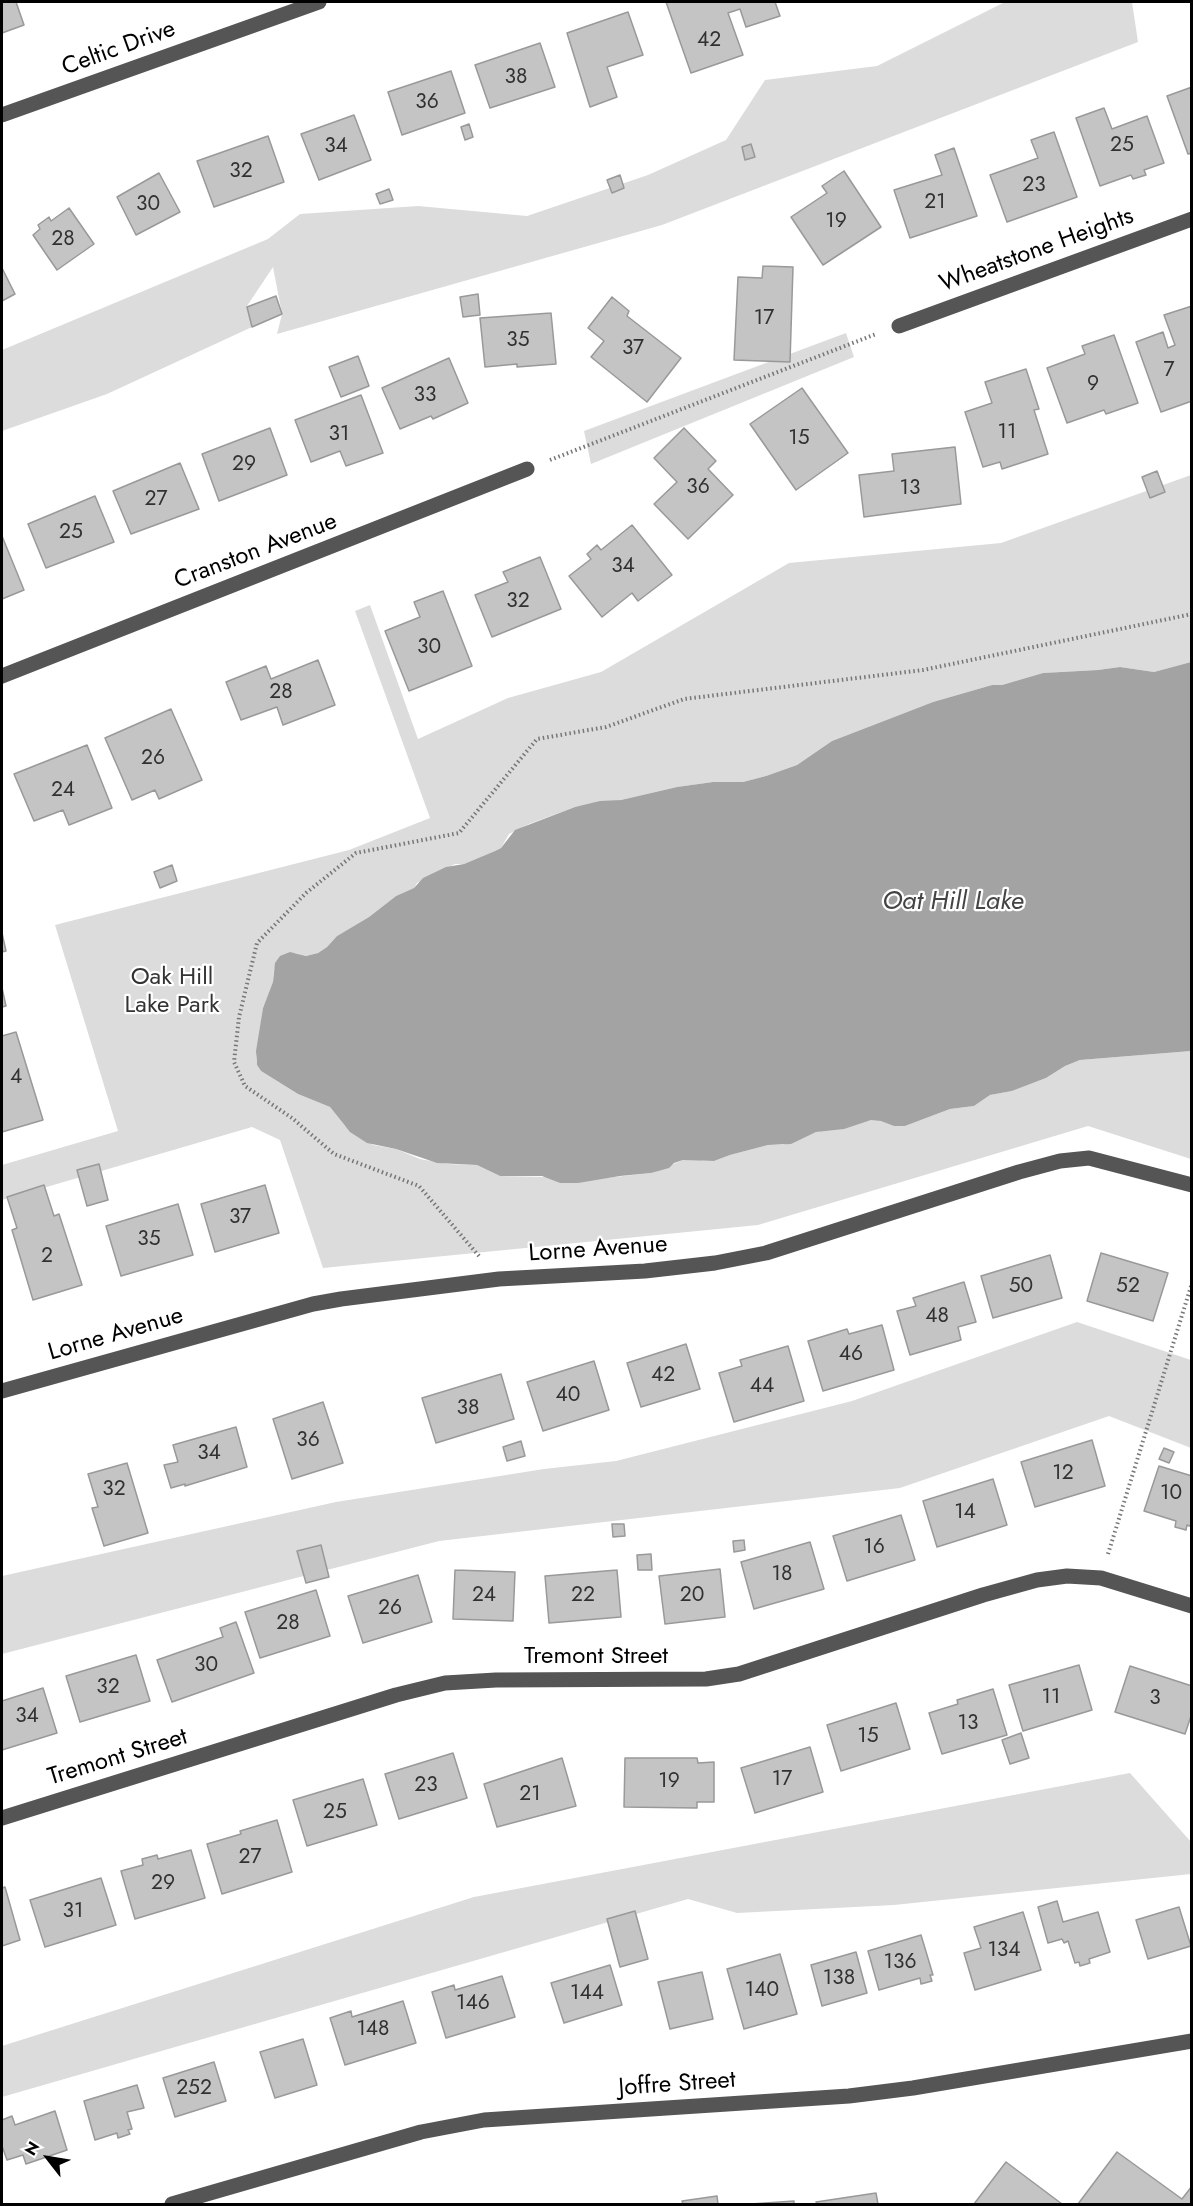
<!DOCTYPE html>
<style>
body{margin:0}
#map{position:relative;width:1193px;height:2206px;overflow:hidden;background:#fff;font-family:Jost,sans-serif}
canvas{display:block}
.frame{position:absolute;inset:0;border:3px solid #000;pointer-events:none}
.north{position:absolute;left:18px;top:2128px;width:60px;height:60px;-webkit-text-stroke:4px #fff;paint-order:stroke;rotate:301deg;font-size:16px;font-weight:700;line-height:24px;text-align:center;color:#000}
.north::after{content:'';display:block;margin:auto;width:21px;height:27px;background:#000;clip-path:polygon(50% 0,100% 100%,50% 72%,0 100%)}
</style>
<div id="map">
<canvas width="1193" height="2206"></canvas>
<div class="frame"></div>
<div class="north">N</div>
</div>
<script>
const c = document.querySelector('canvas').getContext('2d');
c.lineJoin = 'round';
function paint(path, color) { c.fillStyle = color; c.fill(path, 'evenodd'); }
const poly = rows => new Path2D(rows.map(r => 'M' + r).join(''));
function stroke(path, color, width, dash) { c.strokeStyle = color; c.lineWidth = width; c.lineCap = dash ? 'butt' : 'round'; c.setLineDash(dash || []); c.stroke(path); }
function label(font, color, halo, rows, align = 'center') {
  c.font = font + ' Jost,sans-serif'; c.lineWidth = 4.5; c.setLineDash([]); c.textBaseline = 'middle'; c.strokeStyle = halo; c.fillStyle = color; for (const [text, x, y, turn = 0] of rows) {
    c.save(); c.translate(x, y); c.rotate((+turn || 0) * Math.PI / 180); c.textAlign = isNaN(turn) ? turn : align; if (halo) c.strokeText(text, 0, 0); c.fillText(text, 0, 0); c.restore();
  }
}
paint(poly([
 [1005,2,1132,2,1138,42,662,225,277,334,282,314,273,267,247,306,252,327,107,394,2,431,2,350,268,239,300,214,418,206,527,216,648,175,726,140,765,80,877,66],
 [846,333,854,357,591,464,584,431],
 [1191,475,1191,662,1154,672,1120,667,1098,670,1043,673,1002,685,992,685,933,702,832,741,797,765,766,776,743,782,713,782,677,787,621,800,575,807,529,824,509,834,501,848,495,851,464,864,455,864,417,883,414,888,396,896,369,917,337,936,327,947,318,953,306,956,295,953,274,969,273,983,263,1008,256,1058,257,1065,261,1071,298,1094,330,1107,345,1126,373,1145,396,1149,420,1159,447,1164,477,1165,500,1176,548,1177,560,1183,651,1173,683,1160,699,1159,703,1161,714,1161,730,1155,768,1145,783,1145,816,1132,871,1120,881,1120,894,1126,905,1126,950,1109,974,1106,990,1095,1012,1091,1046,1078,1065,1066,1080,1060,1191,1051,1191,1159,1088,1126,758,1225,323,1268,280,1140,252,1127,2,1200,2,1165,118,1131,55,925,349,850,430,818,355,611,370,605,418,739,508,698,601,672,789,563,1001,543],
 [1077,1322,1191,1360,1191,1448,1109,1416,900,1488,439,1541,2,1654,2,1576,336,1502,544,1469,616,1461,852,1401],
 [1130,1773,1191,1842,1191,1874,894,1905,737,1913,688,1899,2,2097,2,2046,474,1897]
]), '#dcdcdc');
paint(poly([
 [1191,662,1191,1051,1080,1060,1065,1066,1046,1078,1012,1091,990,1095,974,1106,950,1109,905,1126,894,1126,881,1121,871,1120,844,1129,816,1132,791,1144,768,1145,730,1155,714,1161,683,1160,674,1163,669,1168,651,1173,620,1176,578,1183,560,1183,542,1176,500,1176,477,1165,437,1163,396,1149,367,1143,350,1132,330,1107,298,1094,261,1071,257,1065,256,1051,263,1008,273,982,275,963,280,956,290,952,306,956,318,953,327,947,337,936,369,917,396,896,414,888,423,878,446,867,464,864,495,851,501,848,515,830,575,807,600,801,621,800,677,787,713,782,743,782,766,776,797,765,832,741,933,702,992,685,1002,685,1043,673,1098,670,1120,667,1154,672]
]), '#a3a3a3');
const building = poly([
 [2,2,16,2,24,25,2,33,2,2],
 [666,2,775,2,780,16,746,27,740,9,728,13,743,55,691,73,666,2],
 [628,12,643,55,607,67,617,97,590,107,567,33,628,12],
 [540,43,555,87,490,108,475,65,540,43],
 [451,71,465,113,402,135,388,92,451,71],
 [1192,87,1192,153,1188,154,1167,96,1192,87],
 [1104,108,1112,129,1147,116,1164,163,1144,170,1146,175,1133,179,1131,175,1100,186,1076,118,1104,108],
 [354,115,371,160,319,180,301,134,354,115],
 [469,124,473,137,465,140,461,127,469,124],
 [1054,132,1077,197,1007,222,990,175,1038,158,1031,140,1054,132],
 [268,136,284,182,214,207,197,161,268,136],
 [751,144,755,157,745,160,742,147,751,144],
 [954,148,977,216,910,238,894,190,942,175,935,155,954,148],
 [844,171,881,227,823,265,791,217,827,193,822,186,844,171],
 [159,173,180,212,136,235,117,197,159,173],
 [620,175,624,188,612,193,607,180,620,175],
 [389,189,393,200,380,204,376,194,389,189],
 [69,208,94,244,57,270,33,235,40,229,38,225,49,217,51,221,69,208],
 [763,266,793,267,790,362,734,360,738,277,762,278,763,266],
 [2,268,15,294,2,301,2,268],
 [478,294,480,315,463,317,460,297,478,294],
 [276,296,282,314,252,327,247,307,276,296],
 [612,297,629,311,627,316,681,358,647,402,591,357,604,341,588,328,612,297],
 [1192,306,1192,401,1161,412,1136,342,1163,332,1168,348,1175,345,1164,315,1192,306],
 [551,313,556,364,517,367,517,364,485,367,480,318,551,313],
 [1114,335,1138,403,1106,414,1104,410,1067,423,1047,368,1085,354,1082,346,1114,335],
 [358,356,369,386,341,397,329,367,358,356],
 [449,358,468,403,433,419,431,416,400,429,382,388,449,358],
 [1026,369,1039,409,1034,410,1048,454,1002,469,1000,462,983,467,965,412,992,403,985,382,1026,369],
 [802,388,848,453,796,490,750,424,802,388],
 [361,395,383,453,346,466,340,451,311,462,295,420,361,395],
 [270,428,287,475,219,501,202,454,270,428],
 [684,428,716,461,708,469,733,495,688,539,654,504,677,482,654,458,684,428],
 [955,447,961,504,864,517,859,475,894,471,892,454,955,447],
 [180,463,199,509,131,534,113,491,180,463],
 [1157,471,1165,492,1150,498,1142,477,1157,471],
 [95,496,114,542,46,568,28,524,95,496],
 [632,525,672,575,638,601,632,593,602,617,569,576,591,559,587,554,597,545,601,550,632,525],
 [2,536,24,590,2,599,2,536],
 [540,557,561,609,492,637,475,595,508,582,503,572,540,557],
 [443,591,472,666,409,691,385,631,420,617,414,602,443,591],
 [318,660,335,705,283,725,277,707,241,720,226,682,266,666,271,679,318,660],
 [171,709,202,780,159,799,155,790,132,800,105,738,171,709],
 [87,745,112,808,69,825,63,810,34,821,14,774,87,745],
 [172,865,177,881,160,888,154,872,172,865],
 [2,933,6,951,2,952,2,933],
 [2,988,6,1006,2,1007,2,988],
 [16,1032,43,1120,2,1132,2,1036,16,1032],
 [99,1164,108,1200,87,1206,77,1170,99,1164],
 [44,1185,54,1216,59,1214,82,1285,33,1300,12,1230,17,1228,7,1197,44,1185],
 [265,1185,279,1233,215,1252,201,1204,265,1185],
 [178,1204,193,1255,121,1276,106,1226,178,1204],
 [1101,1253,1168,1273,1153,1321,1087,1301,1101,1253],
 [1050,1255,1062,1298,993,1318,981,1276,1050,1255],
 [964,1282,976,1322,958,1327,961,1340,910,1355,897,1311,916,1306,913,1298,964,1282],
 [882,1325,894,1370,823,1391,808,1341,847,1329,849,1334,882,1325],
 [686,1344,700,1389,641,1407,627,1363,686,1344],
 [788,1346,804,1401,734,1422,719,1373,742,1366,740,1360,788,1346],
 [594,1361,609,1410,543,1431,527,1382,594,1361],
 [501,1374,514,1419,436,1443,422,1398,501,1374],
 [323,1402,343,1463,292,1479,273,1419,323,1402],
 [236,1427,247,1467,185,1486,185,1484,171,1488,164,1465,178,1462,173,1445,236,1427],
 [1092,1440,1105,1486,1035,1507,1021,1462,1092,1440],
 [521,1441,525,1456,507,1461,503,1447,521,1441],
 [1164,1448,1174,1452,1169,1463,1159,1459,1164,1448],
 [127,1463,148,1533,104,1546,92,1508,98,1507,88,1474,127,1463],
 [1159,1466,1192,1476,1192,1527,1187,1525,1186,1530,1175,1527,1176,1521,1144,1511,1159,1466],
 [993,1479,1007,1525,937,1547,923,1501,993,1479],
 [901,1515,915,1560,847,1581,833,1536,901,1515],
 [612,1524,624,1524,625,1536,613,1537,612,1524],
 [744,1540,745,1550,734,1552,733,1541,744,1540],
 [810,1542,824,1589,754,1609,741,1562,810,1542],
 [321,1545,329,1577,306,1583,297,1551,321,1545],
 [651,1554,652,1570,638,1570,637,1555,651,1554],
 [720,1569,725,1617,665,1624,659,1576,720,1569],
 [455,1570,515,1572,513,1621,453,1619,455,1570],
 [617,1570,621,1617,549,1623,545,1576,617,1570],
 [418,1575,432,1622,363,1643,348,1596,418,1575],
 [316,1590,330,1636,260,1658,245,1612,316,1590],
 [236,1622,254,1673,172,1702,157,1660,223,1637,220,1628,236,1622],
 [136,1655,150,1701,80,1722,66,1676,136,1655],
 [1079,1665,1092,1710,1023,1731,1009,1685,1079,1665],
 [1130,1666,1192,1686,1192,1713,1185,1734,1115,1712,1130,1666],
 [43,1688,57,1733,2,1750,2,1701,43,1688],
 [993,1689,1007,1735,942,1754,929,1713,958,1704,957,1700,993,1689],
 [896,1703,910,1749,841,1771,827,1725,896,1703],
 [1021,1733,1029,1758,1010,1764,1002,1740,1021,1733],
 [810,1747,823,1792,755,1813,741,1768,810,1747],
 [453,1753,467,1798,399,1819,385,1774,453,1753],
 [562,1758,576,1806,497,1827,484,1784,562,1758],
 [625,1758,697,1758,698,1763,714,1762,714,1802,697,1802,697,1808,624,1807,625,1758],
 [363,1779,377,1825,307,1846,293,1800,363,1779],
 [277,1820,292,1872,222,1894,207,1844,241,1834,240,1831,277,1820],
 [191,1850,205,1898,135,1919,121,1871,143,1865,142,1859,157,1855,158,1859,191,1850],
 [101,1878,116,1925,45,1947,30,1900,101,1878],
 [5,1887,20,1940,2,1946,2,1888,5,1887],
 [1057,1901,1063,1922,1098,1912,1110,1952,1089,1959,1090,1963,1080,1966,1079,1962,1075,1963,1068,1941,1064,1943,1062,1939,1048,1943,1038,1907,1057,1901],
 [1179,1907,1191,1946,1148,1959,1136,1920,1179,1907],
 [635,1911,648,1959,620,1967,607,1919,635,1911],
 [1023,1912,1041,1970,975,1990,964,1953,981,1948,974,1927,1023,1912],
 [921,1935,933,1975,930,1975,932,1981,921,1984,920,1978,879,1990,868,1951,921,1935],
 [856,1952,867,1993,822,2006,811,1965,856,1952],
 [780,1954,797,2014,744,2029,727,1969,780,1954],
 [610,1965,622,2005,564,2023,551,1983,610,1965],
 [702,1972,713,2019,670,2029,658,1982,702,1972],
 [502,1976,515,2017,446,2038,432,1992,454,1985,455,1990,502,1976],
 [403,2001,416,2043,345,2065,330,2018,351,2011,352,2017,403,2001],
 [303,2039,317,2085,275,2098,260,2052,303,2039],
 [214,2062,226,2101,175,2117,163,2078,214,2062],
 [137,2085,144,2108,127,2112,132,2129,128,2130,130,2134,118,2138,117,2133,95,2140,84,2101,137,2085],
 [55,2111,67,2150,26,2164,23,2155,7,2160,2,2146,2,2120,12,2116,15,2125,55,2111],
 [1117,2152,1182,2199,1192,2186,1192,2204,1078,2204,1117,2152],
 [1006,2162,1062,2204,974,2204,1006,2162],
 [876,2193,878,2204,817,2204,816,2202,876,2193],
 [717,2196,718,2204,683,2204,682,2201,717,2196],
 [794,2201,794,2204,751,2204,794,2201]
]);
paint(building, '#c4c4c4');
stroke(building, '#999', 1.5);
stroke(poly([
 [550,460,876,334],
 [479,1256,419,1186,334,1154,292,1118,245,1086,234,1062,239,1017,257,943,306,893,356,853,459,833,537,739,606,727,684,699,923,670,1192,614],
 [1108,1554,1192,1283]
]), '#777', 4, [1.5, 3]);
stroke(poly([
 [2,115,319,2],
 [899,326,1192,219],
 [2,676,527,469],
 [2,1391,313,1304,341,1299,499,1279,645,1271,715,1263,766,1253,1019,1172,1060,1161,1089,1158,1192,1185],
 [2,1818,396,1695,445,1683,496,1680,706,1679,739,1674,983,1595,1037,1580,1067,1576,1101,1578,1192,1606],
 [172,2204,421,2132,484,2120,849,2096,913,2088,1192,2041]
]), '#555', 15);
label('21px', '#313131', null, [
 ["42",709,41],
 ["38",516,78],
 ["36",427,103],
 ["25",1122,146],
 ["34",336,147],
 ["32",241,172],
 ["23",1034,186],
 ["21",935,203],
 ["30",148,205],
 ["19",836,222],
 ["28",63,240],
 ["17",764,319],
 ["35",518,341],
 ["37",633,349],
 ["7",1169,371],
 ["9",1093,385],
 ["33",425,396],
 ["11",1007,433],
 ["31",339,435],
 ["15",799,439],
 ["29",244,465],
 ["36",698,488],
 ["13",910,489],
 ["27",156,500],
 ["25",71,533],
 ["34",623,567],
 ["32",518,602],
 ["30",429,648],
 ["28",281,693],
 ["26",153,759],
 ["24",63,791],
 ["4",16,1078],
 ["37",240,1218],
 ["35",149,1240],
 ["2",47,1257],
 ["50",1021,1287],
 ["52",1128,1287],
 ["48",937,1317],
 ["46",851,1355],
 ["42",663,1376],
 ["44",762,1387],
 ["40",568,1396],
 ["38",468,1409],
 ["36",308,1441],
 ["34",209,1454],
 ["12",1063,1474],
 ["32",114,1490],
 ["10",1171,1494],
 ["14",965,1513],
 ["16",874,1548],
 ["18",782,1575],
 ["24",484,1596],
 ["22",583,1596],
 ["20",692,1596],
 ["26",390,1609],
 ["28",288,1624],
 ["30",206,1666],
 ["32",108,1688],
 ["11",1051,1698],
 ["3",1155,1699],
 ["34",27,1717],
 ["13",968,1724],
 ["15",868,1737],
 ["17",782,1780],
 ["19",669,1782],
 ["23",426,1786],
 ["21",530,1795],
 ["25",335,1813],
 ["27",250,1858],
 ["29",163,1884],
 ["31",73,1912],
 ["134",1004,1951],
 ["136",900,1963],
 ["138",839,1979],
 ["140",762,1991],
 ["144",587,1994],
 ["146",473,2004],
 ["148",373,2030],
 ["252",194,2089]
]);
label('24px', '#000', '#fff', [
 ["Celtic Drive",119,49,-20],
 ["Wheatstone Heights",1037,251,-20],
 ["Cranston Avenue",256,552,-21],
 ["Lorne Avenue",598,1250,-4],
 ["Lorne Avenue",116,1335,-16],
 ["Tremont Street",596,1657],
 ["Tremont Street",118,1758,-17],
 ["Joffre Street",677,2085,-4]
]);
label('24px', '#333', '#fff', [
 ["Oak Hill",172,978],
 ["Lake Park",172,1006]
]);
label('italic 26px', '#444', '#fff', [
 ["Oat Hill Lake",953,903]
]);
</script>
